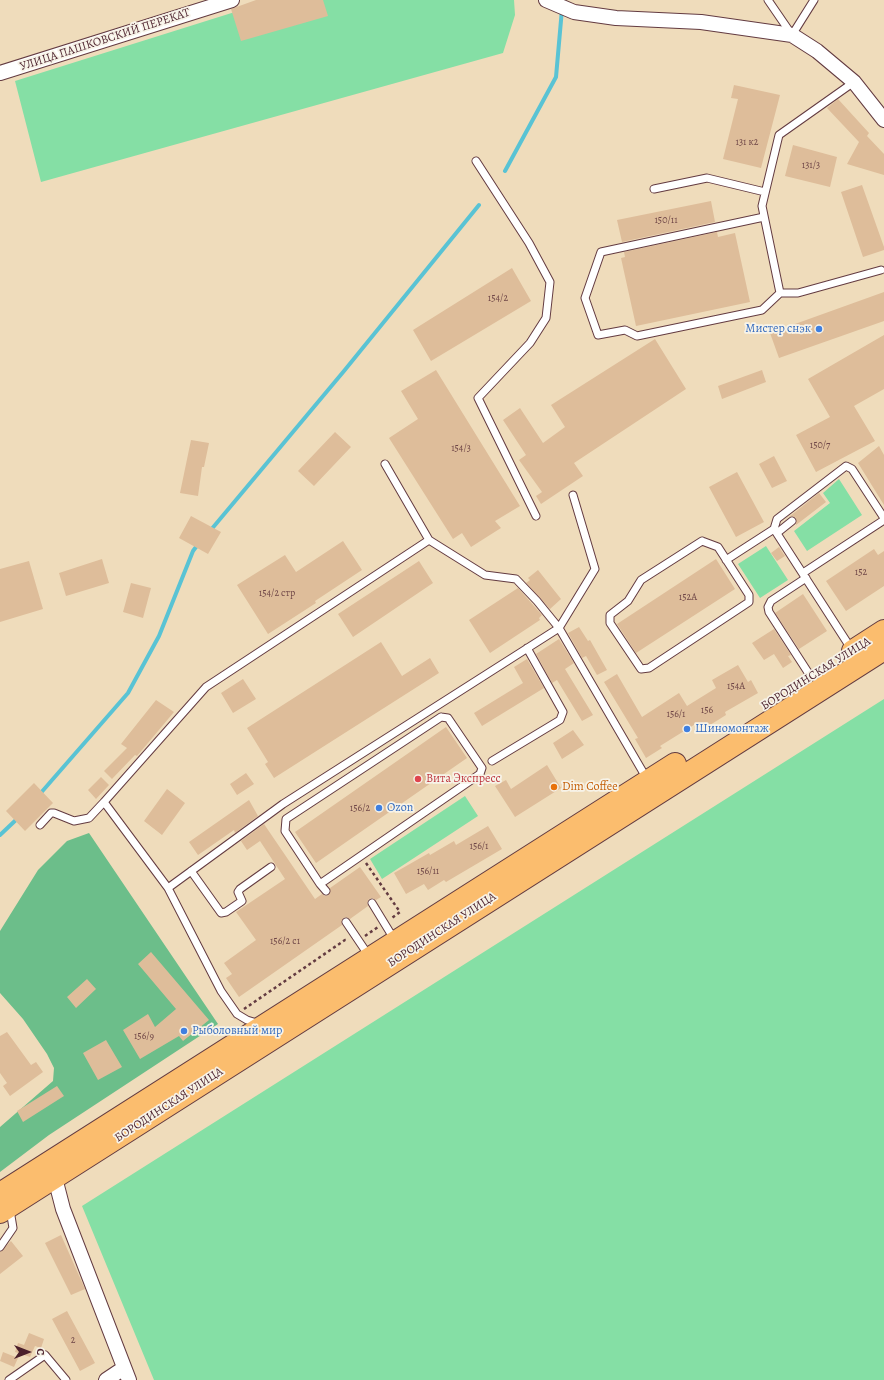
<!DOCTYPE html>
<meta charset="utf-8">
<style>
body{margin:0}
#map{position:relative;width:884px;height:1380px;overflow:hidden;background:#efdcbb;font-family:Alegreya,serif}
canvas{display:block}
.north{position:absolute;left:8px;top:1332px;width:40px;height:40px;-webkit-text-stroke:3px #f7f3e8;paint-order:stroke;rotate:90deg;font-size:11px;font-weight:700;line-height:16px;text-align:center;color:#4a1f2b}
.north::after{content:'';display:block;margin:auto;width:14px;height:18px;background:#4a1f2b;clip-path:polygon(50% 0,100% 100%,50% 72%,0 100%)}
</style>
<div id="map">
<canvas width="884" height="1380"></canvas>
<div class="north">С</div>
</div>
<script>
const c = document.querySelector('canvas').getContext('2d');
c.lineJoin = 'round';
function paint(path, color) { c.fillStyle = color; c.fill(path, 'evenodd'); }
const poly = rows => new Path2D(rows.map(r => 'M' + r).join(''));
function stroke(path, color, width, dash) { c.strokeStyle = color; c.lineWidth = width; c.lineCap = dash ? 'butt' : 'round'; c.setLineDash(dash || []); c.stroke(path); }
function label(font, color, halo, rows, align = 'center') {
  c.font = font + ' Alegreya,serif'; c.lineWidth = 3.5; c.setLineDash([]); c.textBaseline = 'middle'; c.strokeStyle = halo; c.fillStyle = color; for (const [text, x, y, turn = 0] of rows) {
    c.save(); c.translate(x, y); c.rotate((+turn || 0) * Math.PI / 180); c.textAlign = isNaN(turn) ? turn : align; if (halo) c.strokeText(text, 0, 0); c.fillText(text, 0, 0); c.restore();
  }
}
paint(poly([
 [273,0,514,0,515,15,503,53,41,182,15,81],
 [839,479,862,515,807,551,794,531,830,503,823,493],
 [766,546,788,580,760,598,738,564],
 [884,699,884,1380,154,1380,82,1206],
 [465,796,478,816,382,879,370,859]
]), '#85dfa5');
paint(poly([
 [89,833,218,1024,49,1135,0,1172,0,1127,53,1081,54,1068,47,1054,23,1019,0,993,0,931,38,870,67,841]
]), '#6cbe8a');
stroke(poly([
 [505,171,556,77,562,9],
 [210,531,344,371,479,205],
 [39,795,128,693,159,636,193,551,199,543],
 [0,835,18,818]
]), '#59c3d4', 4);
paint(poly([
 [256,0,323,0,328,16,241,41,231,9],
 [734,85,780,95,761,168,723,159,738,99,731,98],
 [838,99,869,133,867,136,884,154,884,175,847,164,859,142,827,108],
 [793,145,837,157,830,187,785,176],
 [862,185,884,247,884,250,863,257,841,192],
 [711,201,715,222,622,242,617,220],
 [717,232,718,237,735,233,750,302,636,326,621,258,625,257,624,252],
 [512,268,531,301,431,361,413,330],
 [884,292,884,321,779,358,770,333],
 [884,335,884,389,854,406,875,441,816,472,796,435,830,417,808,379],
 [655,339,686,389,574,463,583,476,541,504,536,496,542,492,519,460,526,455,503,420,520,408,543,443,565,427,551,405],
 [436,370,520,506,495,521,501,528,471,547,462,533,453,539,389,438,418,419,401,391],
 [762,370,766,382,722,399,718,386],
 [335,432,351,447,314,486,298,471],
 [191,440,209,443,204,467,202,467,198,496,180,493],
 [879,446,884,455,884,505,858,463],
 [774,456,787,481,772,488,759,464],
 [737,472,764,522,736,537,709,487],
 [819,493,826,502,796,525,796,518,793,516,789,517],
 [191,516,221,532,208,554,179,538],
 [343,541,362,570,315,601,316,603,268,634,237,585,285,555,296,572],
 [779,547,785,556,777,561,771,553],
 [874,549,878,555,884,551,884,586,846,611,826,581],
 [102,559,109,583,66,596,59,573],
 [716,559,735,589,636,653,617,624],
 [29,561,43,609,0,622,0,569],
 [419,561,433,583,353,637,338,614],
 [538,570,561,599,550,609,526,583,530,580,528,578],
 [131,583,151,588,143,618,123,612],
 [518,588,542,615,539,618,540,620,490,653,469,620],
 [803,594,827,631,799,649,775,613],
 [579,627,588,641,590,640,607,670,597,675,586,656,582,658,568,633],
 [774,629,791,655,788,656,792,662,783,668,774,654,764,660,752,643],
 [559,639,574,663,565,669,593,715,582,721,557,680,552,683,536,654],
 [381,642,402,676,430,658,439,673,274,778,265,764,268,762,247,728],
 [527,659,544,688,482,726,474,713,523,683,514,667],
 [738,665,748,682,751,680,758,693,725,712,726,715,702,730,697,723,660,746,662,748,646,758,635,739,638,738,604,682,617,674,642,717,679,693,687,706,716,688,712,680],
 [243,679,256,699,233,713,221,693],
 [156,700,174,712,137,756,135,755,112,779,104,771,127,748,121,744],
 [446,727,467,758,316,863,295,832],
 [573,730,584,745,562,759,553,743],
 [547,765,561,788,515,817,495,786,506,780,511,789],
 [246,773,254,784,237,795,230,784],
 [101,777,109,785,96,799,88,790],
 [34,783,53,803,25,831,6,811],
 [167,789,185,803,162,835,144,821],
 [249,800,258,816,235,833,234,830,198,855,189,842],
 [264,824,315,899,322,894,325,896,329,895,330,888,360,867,381,897,376,900,372,898,369,899,367,903,368,906,350,919,346,917,343,918,342,925,239,997,226,978,232,974,224,963,256,940,236,912,285,879,260,841,247,850,241,841],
 [488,826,502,849,446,882,444,880,428,890,424,884,406,894,394,873,429,853,430,855,454,841,456,845],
 [151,952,209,1020,183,1041,179,1036,140,1059,123,1030,148,1014,155,1027,176,1009,138,964],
 [87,979,96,989,76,1008,67,997],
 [7,1032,31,1065,36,1062,43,1072,10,1096,3,1086,7,1083,0,1073,0,1036],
 [106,1040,122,1067,98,1080,83,1053],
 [57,1086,64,1096,23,1122,17,1111],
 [61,1235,85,1289,71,1295,45,1243],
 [11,1241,23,1256,0,1274,0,1252],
 [67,1311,95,1363,80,1371,52,1319],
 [29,1333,44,1339,41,1348,35,1346,30,1357,15,1352,18,1343,24,1345],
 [3,1352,18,1358,14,1367,0,1361]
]), '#debd9a');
const lane = poly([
 [768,0,792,35,814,0],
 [854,82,779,135,762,206,780,293,798,293,881,270],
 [476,161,529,243,550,282,546,318,530,343,478,398,536,516],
 [654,189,707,178,765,192],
 [764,217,601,252,585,298,598,335,625,330,637,336,762,310,780,293],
 [385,464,429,540,485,575,516,579,537,601,559,628,595,569,573,495],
 [774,529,852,650],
 [777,533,792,521],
 [702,541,718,547,749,595,749,602,649,668,641,669,610,623,610,615,628,601,641,580,702,541],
 [726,560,774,529,777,519,846,466,852,469,884,518],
 [803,573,884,520],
 [806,578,771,601,768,607,769,612,811,677],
 [441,717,448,718,482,768,480,774,320,884,285,831,286,819,441,717],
 [492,761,560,720,563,712,527,648],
 [40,825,51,813,54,813,74,821,89,818,104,802],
 [191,871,221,913,226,912,242,901,238,892,240,889,271,867],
 [320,884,326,891],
 [168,888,104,802,206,687,429,540],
 [372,903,394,939],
 [346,922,369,956],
 [260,1024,247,1020,237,1014,221,991,168,888,283,804,559,628,647,779],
 [0,1247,13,1228,10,1210],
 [9,1380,45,1355,66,1380]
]);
const street = poly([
 [546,0,574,12,616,18,701,22,792,35,817,51,854,82,884,120],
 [0,73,232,0],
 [55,1178,63,1209,129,1380],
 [106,1380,124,1368]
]);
const primary = poly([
 [853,651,884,631],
 [0,1194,675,764],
 [0,1212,884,649]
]);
stroke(lane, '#633b41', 9);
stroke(street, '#633b41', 16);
stroke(primary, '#633b41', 24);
stroke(poly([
 [366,863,400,912,392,918],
 [365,936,378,927],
 [244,1009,345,940,348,940]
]), '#633b41', 2.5, [3, 3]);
stroke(lane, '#fff', 7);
stroke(street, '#fff', 14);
stroke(primary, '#fbbd6e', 22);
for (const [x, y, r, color] of [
 [819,329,4,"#3f7fe0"],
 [687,729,4,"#3f7fe0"],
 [418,779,4,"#e0444e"],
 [554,787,4,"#e8710a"],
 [379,808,4,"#3f7fe0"],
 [184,1031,4,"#3f7fe0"]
]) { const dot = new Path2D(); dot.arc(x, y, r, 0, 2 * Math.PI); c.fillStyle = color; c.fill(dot); stroke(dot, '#f7f3e8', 1.5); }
label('10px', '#6f4647', null, [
 ["131 к2",747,143],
 ["131/3",811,166],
 ["150/11",666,221],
 ["154/2",498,299],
 ["150/7",820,446],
 ["154/3",461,449],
 ["152",861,573],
 ["154/2 стр",277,594],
 ["152А",688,598],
 ["154А",736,687],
 ["156",707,711],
 ["156/1",676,715],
 ["156/2",360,809],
 ["156/1",479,847],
 ["156/11",428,872],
 ["156/2 с1",285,942],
 ["156/9",144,1037],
 ["2",73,1341]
]);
label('12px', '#4a1f2b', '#f7f3e8', [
 ["УЛИЦА ПАШКОВСКИЙ ПЕРЕКАТ",105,40,-18],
 ["БОРОДИНСКАЯ УЛИЦА",816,674,-32],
 ["БОРОДИНСКАЯ УЛИЦА",442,930,-33],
 ["БОРОДИНСКАЯ УЛИЦА",169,1105,-33]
]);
label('12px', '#366cbe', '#f7f3e8', [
 ["Мистер снэк",811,329,"right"],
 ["Шиномонтаж",695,729],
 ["Ozon",387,808],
 ["Рыболовный мир",192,1031]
], 'left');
label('12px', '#be3a42', '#f7f3e8', [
 ["Вита Экспресс",426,779]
], 'left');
label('12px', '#c56008', '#f7f3e8', [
 ["Dim Coffee",562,787]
], 'left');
</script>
